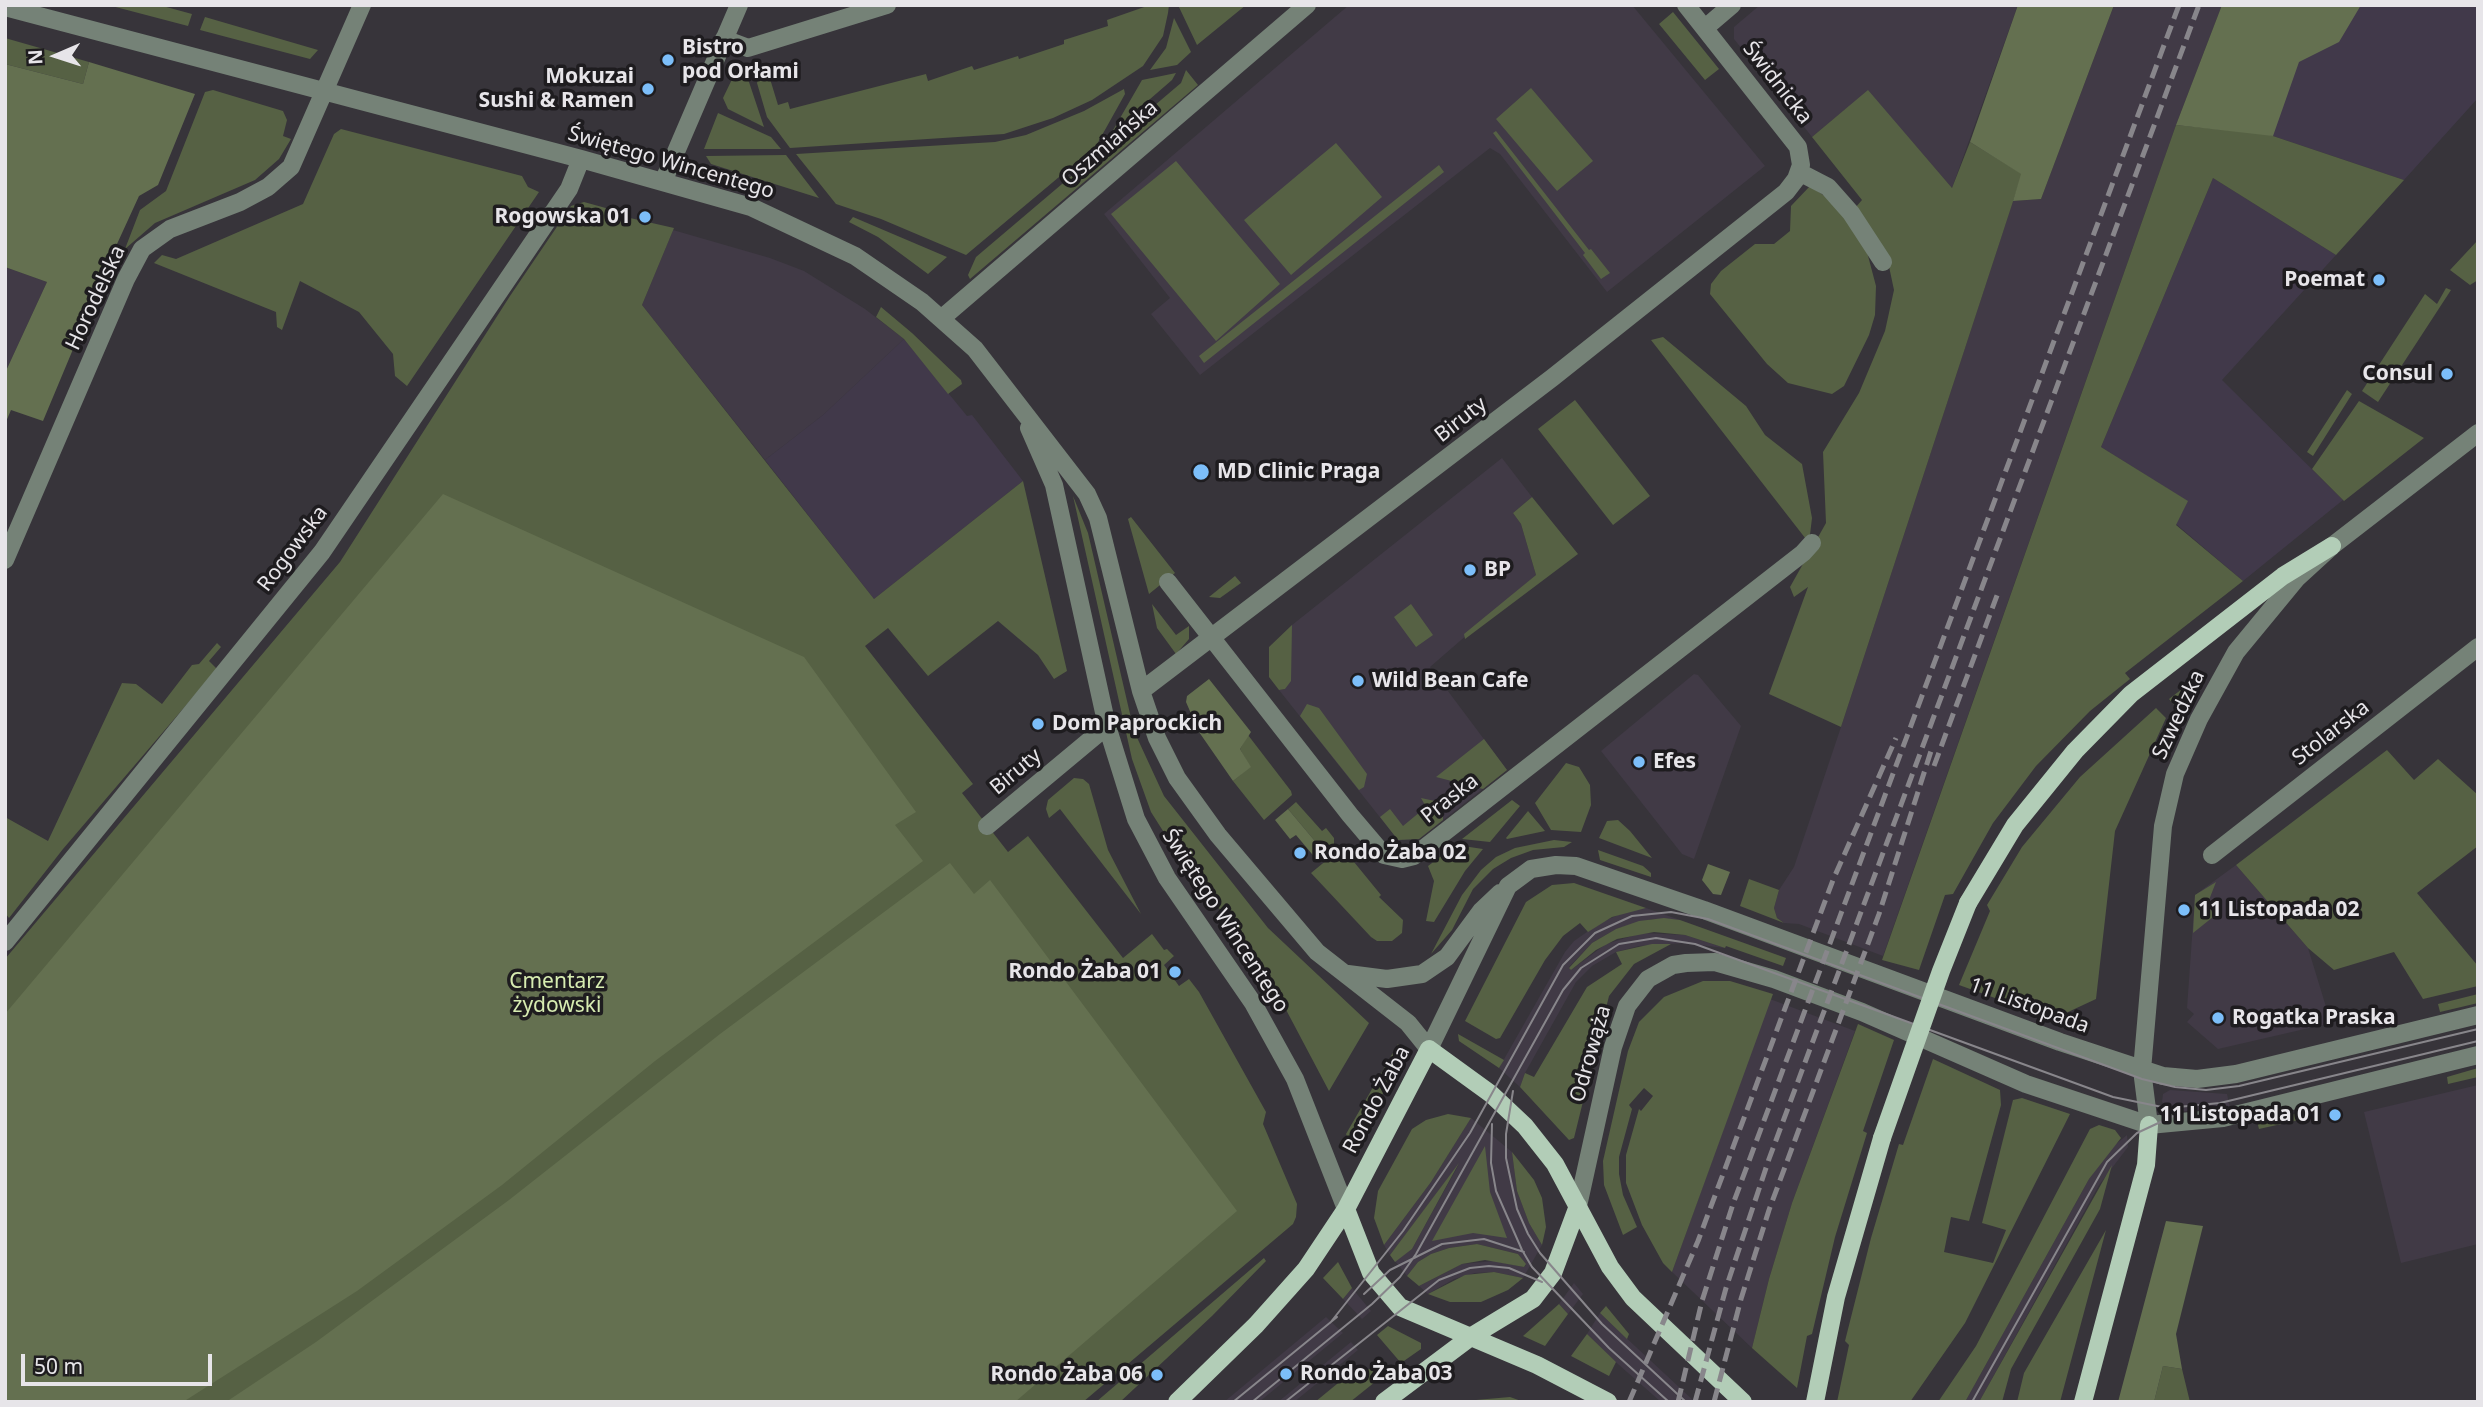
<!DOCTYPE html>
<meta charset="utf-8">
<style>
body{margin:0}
#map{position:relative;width:2483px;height:1407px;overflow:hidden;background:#37343a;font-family:"Noto Sans",sans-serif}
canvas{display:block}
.frame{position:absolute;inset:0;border:7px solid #e7e5e9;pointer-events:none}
.north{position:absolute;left:21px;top:21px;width:70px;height:70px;-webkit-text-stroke:5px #1e1c1f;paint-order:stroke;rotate:267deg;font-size:19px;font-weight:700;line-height:28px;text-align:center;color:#e7e5e9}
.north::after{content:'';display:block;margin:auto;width:24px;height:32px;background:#e7e5e9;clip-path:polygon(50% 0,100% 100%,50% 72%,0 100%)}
.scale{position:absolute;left:21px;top:1354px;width:191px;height:32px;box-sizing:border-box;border:4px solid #e7e5e9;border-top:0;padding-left:9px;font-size:21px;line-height:24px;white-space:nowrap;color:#e7e5e9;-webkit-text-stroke:5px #1e1c1f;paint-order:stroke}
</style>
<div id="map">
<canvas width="2483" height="1407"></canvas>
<div class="frame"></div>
<div class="north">N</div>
<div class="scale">50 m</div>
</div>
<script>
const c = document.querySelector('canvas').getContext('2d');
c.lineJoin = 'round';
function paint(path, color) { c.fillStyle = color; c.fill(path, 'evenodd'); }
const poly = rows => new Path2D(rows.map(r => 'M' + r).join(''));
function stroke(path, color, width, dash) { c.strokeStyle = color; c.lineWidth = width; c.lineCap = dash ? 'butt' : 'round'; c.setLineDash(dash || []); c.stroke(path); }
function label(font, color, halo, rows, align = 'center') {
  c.font = font + ' "Noto Sans",sans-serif'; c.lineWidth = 7; c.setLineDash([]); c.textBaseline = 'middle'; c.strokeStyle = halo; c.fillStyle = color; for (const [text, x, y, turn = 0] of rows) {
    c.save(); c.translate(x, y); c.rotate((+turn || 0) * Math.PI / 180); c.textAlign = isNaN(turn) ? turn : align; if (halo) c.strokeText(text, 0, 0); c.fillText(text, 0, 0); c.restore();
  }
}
paint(poly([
 [1349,5,1632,5,1765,166,1607,292,1500,154,1490,148,1200,375,1151,314,1170,298,1104,214],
 [1760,5,2018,5,1952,188,1913,143,1847,108,1812,137,1734,39,1734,27],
 [2114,5,2222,5,2176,125,1883,956,1799,924,1784,923,1777,918,1774,908,1779,890,1794,867,1841,727,2013,201,2041,199],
 [673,230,770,258,804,271,865,309,904,339,823,415,765,460,642,305],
 [5,267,47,282,5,373],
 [1502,458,1532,497,1513,513,1521,524,1536,575,1430,667,1507,770,1419,839,1398,840,1279,690,1285,689,1292,625],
 [1694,674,1698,675,1741,726,1694,859,1682,854,1601,751],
 [2236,865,2308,948,2331,1023,2218,1049,2187,1022,2194,1014,2187,1008,2195,895],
 [1646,908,1680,920,1652,919,1616,929,1592,943,1569,967,1571,970,1606,944,1642,933,1685,935,1725,948,1683,943,1639,946,1616,952,1592,966,1576,982,1525,1073,1520,1087,1499,1068,1565,952,1574,941,1600,923,1625,912],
 [1770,999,1855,1031,1792,1203,1769,1279,1752,1348,1672,1272],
 [2478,1085,2478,1244,2401,1263,2364,1112],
 [2170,1090,2227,1094,2230,1108,2174,1112,2162,1102,2163,1094],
 [1471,1118,1512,1152,1517,1191,1529,1223,1542,1245,1523,1278,1494,1272,1475,1273,1454,1279,1428,1294,1419,1286,1462,1264,1494,1261,1524,1267,1526,1265,1518,1254,1477,1244,1449,1248,1431,1254,1418,1262,1407,1276,1395,1261,1412,1249,1459,1164,1390,1255,1384,1245,1431,1182],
 [2127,1135,2128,1147,2099,1185,1979,1402,1965,1402,2089,1179,2110,1149],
 [1574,1283,1583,1294,1568,1314,1559,1304],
 [1352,1288,1371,1311,1362,1319,1343,1299],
 [1600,1313,1621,1333,1695,1402,1661,1402,1610,1357,1587,1334],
 [1326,1317,1343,1333,1259,1402,1224,1402],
 [1351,1342,1358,1350,1294,1402,1278,1402]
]), '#413a46');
paint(poly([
 [2308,5,2478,5,2478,98,2404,180,2267,134],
 [2213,178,2336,255,2222,380,2343,500,2243,581,2176,524,2187,501,2101,447],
 [904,339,967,416,972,415,1023,481,874,599,765,460,823,415]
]), '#41394a');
paint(poly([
 [108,5,159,5,192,14,188,26],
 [1150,5,1169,5,1168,13,1163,36,1143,66,1092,100,1053,118,1004,134,790,148,767,117,757,83,761,70,767,69,778,105,788,102,790,109,926,74,928,81,972,66,974,70,1018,56,1019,59,1064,44,1064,40,1108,26,1107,20],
 [1178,5,1246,5,1197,45],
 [1673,12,1719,69,1705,80,1659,24],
 [205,17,318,50,310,59,200,30],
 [1174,18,1191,52,1177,65,1150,70,1166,48],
 [5,38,89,62,83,84,5,64],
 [1186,70,1198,85,970,279,968,275,976,257,1181,83],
 [735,73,748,79,764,127,728,109,723,98],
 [1176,73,1172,80,1112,132,1142,80],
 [1531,88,1593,161,1557,191,1496,119],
 [1124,89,1125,94,1096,146,966,255,881,219,836,204,796,154,995,142,1026,135,1084,111],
 [213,90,283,111,287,120,283,136,291,139,279,159,255,180,155,223,125,249,140,210,166,191,205,92],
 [1868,90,1952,188,1970,142,2022,174,1841,727,1769,694,1808,587,1794,597,1790,587,1826,523,1823,452,1859,393,1885,331,1894,290,1887,257,1855,208,1862,200,1812,137],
 [718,113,771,137,781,149,704,149],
 [2176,125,2267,134,2404,180,2336,255,2213,178,2101,447,2188,501,2176,525,2243,581,2125,673,2130,679,2090,711,2036,766,1993,823,1953,894,1945,895,1919,970,1882,960],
 [341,129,522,176,528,187,539,192,407,386,395,376,393,354,359,312,300,281,282,330,277,327,276,312,154,263,162,255,176,259,303,204,334,134],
 [1496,131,1589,250,1591,249,1610,273,1601,279,1583,255,1585,253,1493,133],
 [1336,143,1382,197,1291,275,1244,220],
 [786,155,819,198,711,164,706,156],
 [1176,161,1280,284,1216,341,1111,214],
 [1439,165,1444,172,1204,363,1199,356],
 [1810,186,1829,199,1858,234,1867,252,1876,286,1875,315,1869,335,1844,386,1832,394,1788,383,1767,364,1710,294,1711,284,1721,271,1755,244,1774,244,1790,231,1791,206],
 [584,202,631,215,630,218,674,228,642,305,874,599,1023,481,1067,671,1054,679,1038,655,998,621,928,676,888,628,865,646,973,784,962,793,1008,852,1028,836,1123,958,1152,934,1164,950,1167,949,1174,956,1164,965,1179,986,1189,979,1199,992,1266,1112,1263,1124,1297,1204,1296,1217,1293,1224,1083,1402,5,1402,5,959,340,562,510,296,571,206],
 [853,217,947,257,928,274,878,237,849,222],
 [2478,240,2478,280,2470,285,2450,270],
 [2446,288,2451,290,2378,402,2362,391,2425,294,2437,304],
 [881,307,912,333,961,380,962,384,948,394,904,339,876,317],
 [1663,337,1746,406,1765,435,1802,464,1812,518,1809,543,1651,340],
 [2347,390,2352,394,2313,456,2307,452],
 [1575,400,1650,496,1613,525,1538,429],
 [2359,401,2424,438,2344,501,2312,469],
 [1073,496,1088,533,1134,731,1164,796,1268,928,1369,1023,1329,1091,1274,987,1232,925,1182,861,1151,812,1132,759],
 [1532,497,1578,554,1465,639,1464,634,1536,575,1521,524,1513,513],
 [1131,517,1175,573,1149,594,1128,519],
 [1235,576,1241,583,1220,598,1209,597],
 [1152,604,1176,635,1189,626,1189,639,1176,654,1157,628],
 [1411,604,1433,635,1416,647,1394,617],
 [1292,625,1291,681,1285,689,1279,690,1269,677,1269,647],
 [217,643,221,647,209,661,217,669,63,849,9,918,5,913,5,817,48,841,122,683,136,684,162,704,192,665,199,664],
 [2199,676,2181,713,2169,699],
 [1307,704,1319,708,1367,774,1364,787,1359,790,1300,716],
 [2156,708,2166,718,2115,831,2096,999,2053,1019,1959,985,1990,911,1987,905,2022,847,2080,777],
 [1248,735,1291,791,1292,795,1264,820,1233,781,1250,767,1240,749],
 [1484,739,1507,770,1483,789,1436,777],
 [2387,750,2414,780,2438,759,2478,795,2478,846,2417,893,2478,966,2478,986,2423,999,2394,952,2334,970,2308,948,2236,865],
 [1566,763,1579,767,1590,785,1591,805,1581,832,1551,830,1535,803],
 [1074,778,1083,779,1089,784,1108,850,1141,914,1060,809,1049,818,1046,809,1048,800],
 [1421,798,1435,801,1443,808,1443,820,1419,839,1398,840,1380,817,1390,809,1403,826,1426,807],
 [1512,800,1520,806,1490,842,1462,839],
 [1296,802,1322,831,1326,828,1334,838,1334,845,1325,853,1288,809],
 [1528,811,1545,831,1507,839,1506,838],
 [1618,820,1630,831,1652,858,1599,838,1607,821],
 [1554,840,1572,842,1564,847,1533,850,1511,858,1493,869,1473,889,1452,930,1431,954,1462,895,1481,870,1496,857,1515,848],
 [1456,845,1483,849,1465,871,1434,922,1426,921,1434,881,1428,866],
 [1339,850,1345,851,1381,895,1379,897,1403,920,1402,933,1392,941,1377,941,1371,937,1311,873],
 [1598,850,1643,866,1651,873,1651,877,1600,860],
 [1749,879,1779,890,1774,908,1777,918,1784,923,1740,906],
 [2216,882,2209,900,2213,917,2193,933,2195,895],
 [1574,883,1646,908,1612,917,1588,932,1580,923,1563,936,1545,960,1500,1038,1496,1039,1465,1021,1526,902,1552,885],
 [1664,918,1680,920,1786,958,1783,966,1726,946,1725,948,1685,935,1654,932,1617,939,1596,950,1571,970,1569,968,1592,943,1616,929,1639,921],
 [1652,944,1671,944,1634,964,1609,996,1574,1138,1569,1140,1520,1087,1525,1073,1534,1077,1587,987,1622,964,1616,952],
 [1703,981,1730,981,1773,994,1672,1272,1663,1263,1642,1225,1626,1183,1626,1155,1639,1109,1641,1111,1653,1096,1644,1088,1629,1105,1632,1109,1619,1157,1619,1174,1623,1195,1637,1227,1623,1235,1604,1185,1603,1161,1628,1051,1639,1022,1664,997],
 [2478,994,2478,1003,2440,1012,2438,1004],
 [1858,1024,1894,1040,1863,1131,1867,1133,1835,1237,1812,1334,1807,1336,1797,1388,1752,1348,1769,1279,1792,1203],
 [1458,1034,1504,1060,1499,1068,1459,1041],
 [1398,1044,1404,1052,1357,1144,1352,1146,1346,1134],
 [1933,1059,2000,1090,2001,1105,1969,1221,1951,1217,1944,1252,1993,1263,2006,1230,1982,1223,2013,1100,2022,1098,2070,1114,1965,1323,1910,1402,1837,1402,1849,1345,1845,1341,1871,1238,1899,1144,1903,1145],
 [2478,1068,2478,1077,2448,1084,2447,1077],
 [2306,1112,2308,1118,2259,1129,2257,1121],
 [1448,1114,1471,1118,1431,1182,1384,1245,1374,1218,1378,1191,1412,1129,1426,1120],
 [2099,1125,2115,1130,2121,1138,2089,1179,1965,1402,1938,1402,1976,1346,2090,1129],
 [1485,1146,1490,1192,1507,1238,1473,1233,1432,1241],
 [1512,1152,1534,1180,1542,1198,1546,1227,1542,1245,1529,1223,1517,1191],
 [1459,1163,1412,1249,1395,1262,1390,1255],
 [2112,1165,2100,1209,2011,1369,2002,1402,1979,1402],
 [2106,1230,2060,1402,2017,1402,2024,1373],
 [1477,1244,1518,1254,1526,1264,1524,1267,1485,1260,1462,1264,1419,1286,1407,1276,1418,1262,1431,1254,1449,1248],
 [1264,1258,1266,1261,1212,1316,1120,1402,1096,1402],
 [1338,1262,1352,1288,1343,1299,1323,1278],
 [1494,1272,1523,1278,1508,1290,1481,1302,1450,1302,1428,1294,1465,1275],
 [1559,1304,1568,1314,1545,1346,1523,1336],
 [1606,1306,1629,1334,1627,1339,1600,1313],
 [1388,1326,1421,1343,1421,1349,1401,1363,1377,1335],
 [1587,1334,1616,1362,1609,1376,1571,1356],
 [2163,1366,2182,1369,2190,1402,2154,1402],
 [1373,1369,1380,1378,1350,1402,1315,1402,1354,1370],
 [1510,1397,1524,1402,1453,1402]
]), '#566144');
paint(poly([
 [2018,5,2114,5,2041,199,2013,201,2021,174,1970,142],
 [2222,5,2361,5,2339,42,2299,62,2273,136,2176,125],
 [89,62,195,94,158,185,139,196,117,244,43,421,11,410,5,424,5,373,47,282,5,267,5,64,83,84],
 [443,494,804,657,916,812,895,825,923,861,655,1061,502,1185,357,1291,183,1402,5,1402,5,1014],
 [1209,679,1251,732,1240,749,1251,767,1233,781,1199,732,1186,702,1187,696],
 [1288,809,1325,853,1317,860,1296,835,1290,839,1275,820],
 [950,863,974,894,990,880,1237,1211,1015,1402,226,1402,316,1342,509,1200,720,1034],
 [1708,864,1730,872,1721,895,1713,894,1702,880],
 [2166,1221,2203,1226,2176,1334,2182,1369,2163,1366,2154,1402,2118,1402]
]), '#647050');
stroke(poly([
 [5,7,581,159,751,207,855,256,922,302,975,349,1087,494,1098,518,1141,691,1157,738,1177,778,1218,835,1317,952,1408,1023,1429,1049,1508,886,1531,869,1556,865,1576,866,1704,910,2060,1042,2163,1076,2197,1079,2236,1074,2478,1015],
 [1705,28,1732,5],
 [724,39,748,48,887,5],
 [1799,172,1828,187,1851,213,1883,262],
 [663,182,739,5],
 [942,318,1307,5],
 [1029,428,1054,485,1107,726,1136,819,1167,878,1253,1003,1295,1079,1346,1209],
 [5,560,126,279,142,249,170,229,240,202,268,187,291,167,362,5],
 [1168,582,1350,815,1384,855,1402,859,1414,856,1803,553,1812,543],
 [1141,691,1552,378,1786,192,1796,179,1801,165,1798,147,1686,5],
 [987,826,1107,726],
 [2212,855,2478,647],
 [5,942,322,552,569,189,581,159],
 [1348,974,1387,979,1422,974,1447,957,1481,911,1500,893],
 [2149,1125,2142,1070,2163,826,2175,774,2199,719,2236,652,2297,578,2332,546,2478,433],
 [1578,1206,1613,1047,1627,1006,1648,979,1673,965,1686,963,1715,962,1774,979,1862,1012,2026,1084,2149,1125,2223,1118,2478,1055]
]), '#758277', 18);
stroke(poly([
 [1968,903,2015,825,2075,751,2131,694,2283,576,2332,546],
 [1346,1209,1371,1273,1400,1307,1537,1365,1608,1402],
 [1177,1402,1256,1325,1306,1269,1346,1209,1429,1049,1491,1094,1525,1126,1555,1164,1610,1267,1633,1298,1743,1402],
 [1384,1402,1472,1336,1533,1299,1553,1273,1578,1206],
 [1815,1402,1836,1297,1882,1138],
 [2083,1402,2146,1165,2149,1125]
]), '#b2cdb7', 18);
stroke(poly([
 [1513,1091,1506,1134,1506,1158,1517,1209,1528,1234,1540,1253,1602,1324,1686,1402],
 [1492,1124,1491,1163,1496,1191,1522,1250,1532,1267,1609,1348,1669,1402],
 [1364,1294,1390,1270,1442,1244,1484,1239,1524,1252],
 [1330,1323,1403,1231,1470,1133,1563,965,1595,933,1632,916,1671,912,1708,919,2142,1079,2175,1087,2206,1090,2239,1086,2478,1029],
 [1233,1402,1337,1317],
 [1252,1402,1372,1304,1400,1277,1416,1254,1563,990,1581,968,1619,944,1656,938,1695,944,2113,1097,2167,1108,2220,1103,2478,1041],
 [1285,1402,1439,1280,1470,1268,1489,1266,1509,1268,1542,1282],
 [1972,1402,2107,1162,2137,1133,2182,1112]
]), '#88868b', 2);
stroke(poly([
 [1934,766,1999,590],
 [1629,1402,1698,1241,1833,880,1896,738],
 [1678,1402,1702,1301,1733,1204,2179,5],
 [1695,1402,1726,1288,1769,1159,2199,5],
 [1714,1402,1741,1299,1769,1210,1879,914,1931,751]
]), '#88868b', 5, [14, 7]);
stroke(poly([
 [1882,1138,1941,971,1968,903]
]), '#b2cdb7', 18);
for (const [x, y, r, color] of [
 [668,60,7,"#7cbef9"],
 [648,89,7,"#7cbef9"],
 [645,217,7,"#7cbef9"],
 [2379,280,7,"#7cbef9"],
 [2447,374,7,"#7cbef9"],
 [1201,472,9,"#7cbef9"],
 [1470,570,7,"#7cbef9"],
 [1358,681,7,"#7cbef9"],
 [1038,724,7,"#7cbef9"],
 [1639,762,7,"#7cbef9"],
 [1300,853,7,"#7cbef9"],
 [2184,910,7,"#7cbef9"],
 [1175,972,7,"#7cbef9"],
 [2218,1018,7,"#7cbef9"],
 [2335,1115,7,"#7cbef9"],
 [1286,1374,7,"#7cbef9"],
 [1157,1375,7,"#7cbef9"]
]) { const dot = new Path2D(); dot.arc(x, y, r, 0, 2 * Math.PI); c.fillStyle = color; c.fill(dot); stroke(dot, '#1e1c1f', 2.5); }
label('bold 21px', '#e7e5e9', '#1e1c1f', [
 ["Bistro",682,48],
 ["pod Orłami",682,72],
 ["Mokuzai",634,77,"right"],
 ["Sushi & Ramen",634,101,"right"],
 ["Rogowska 01",631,217,"right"],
 ["Poemat",2365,280,"right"],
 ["Consul",2433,374,"right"],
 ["MD Clinic Praga",1217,472],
 ["BP",1484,570],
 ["Wild Bean Cafe",1372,681],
 ["Dom Paprockich",1052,724],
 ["Efes",1653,762],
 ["Rondo Żaba 02",1314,853],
 ["11 Listopada 02",2198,910],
 ["Rondo Żaba 01",1161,972,"right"],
 ["Rogatka Praska",2232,1018],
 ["11 Listopada 01",2321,1115,"right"],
 ["Rondo Żaba 03",1300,1374],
 ["Rondo Żaba 06",1143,1375,"right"]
], 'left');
label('21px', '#e7e5e9', '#1e1c1f', [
 ["Świdnicka",1777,83,52],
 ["Oszmiańska",1110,144,-41],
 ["Świętego Wincentego",671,163,16],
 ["Horodelska",96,298,-65],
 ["Biruty",1461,420,-38],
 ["Rogowska",293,549,-53],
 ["Szwedzka",2179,715,-65],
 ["Stolarska",2331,733,-38],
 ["Biruty",1016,772,-40],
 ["Praska",1450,799,-38],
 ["Świętego Wincentego",1225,921,57],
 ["11 Listopada",2029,1006,20],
 ["Odrowąża",1591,1054,-74],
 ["Rondo Żaba",1377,1100,-62]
]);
label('21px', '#d7ecb1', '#1e1c1f', [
 ["Cmentarz",557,982],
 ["żydowski",557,1006]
]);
</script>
